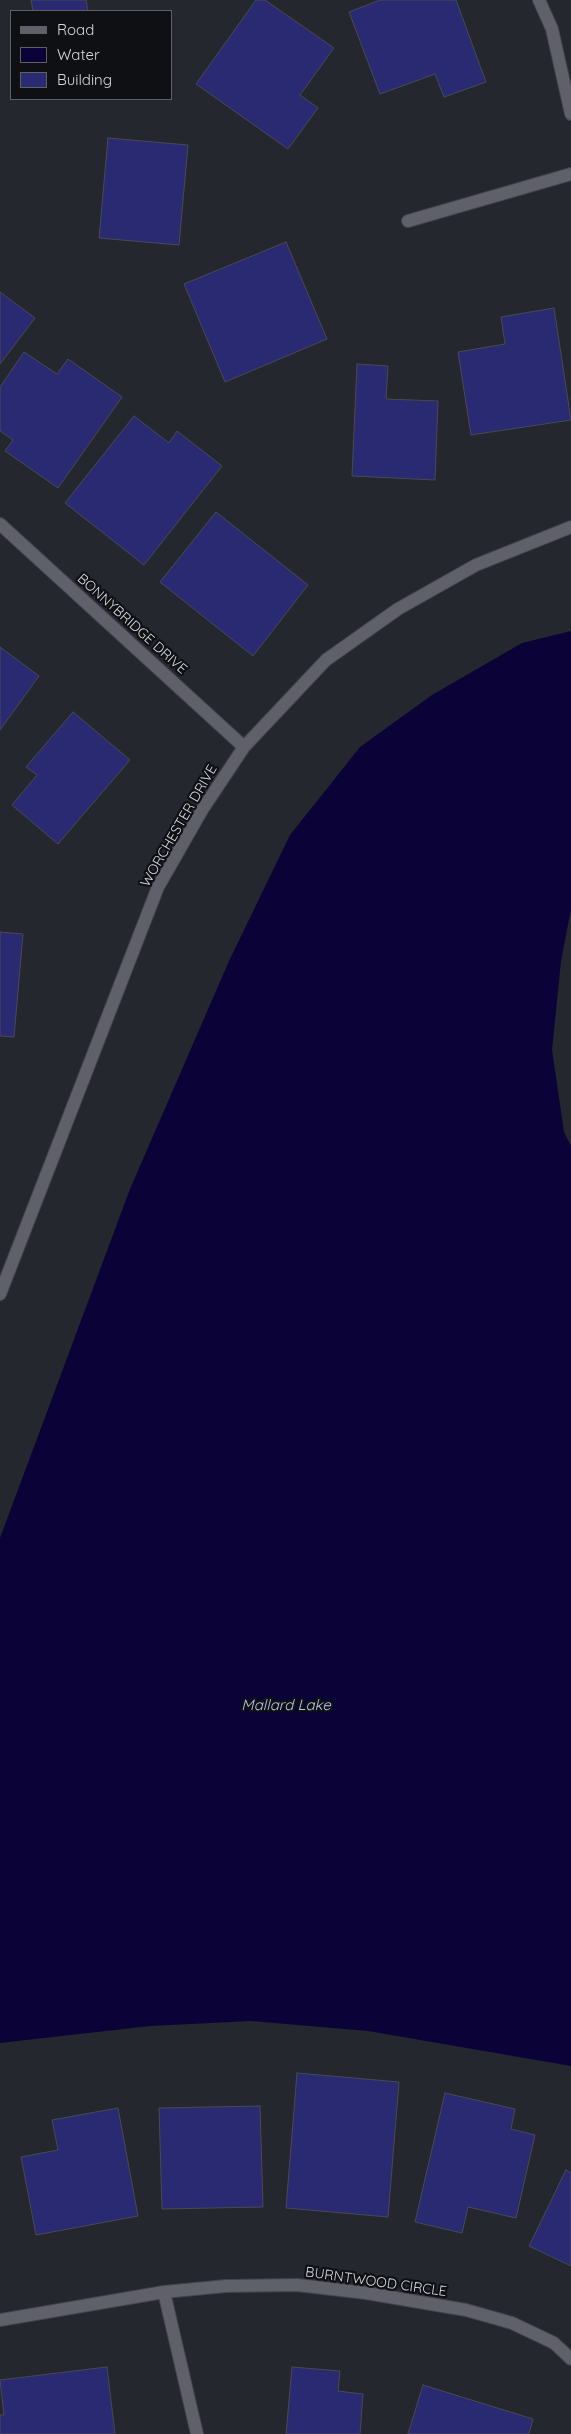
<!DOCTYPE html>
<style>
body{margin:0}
#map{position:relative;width:571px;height:2434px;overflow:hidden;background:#25272e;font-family:Quicksand,sans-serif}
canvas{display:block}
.legend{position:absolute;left:10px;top:10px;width:162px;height:90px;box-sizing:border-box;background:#0f1013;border:1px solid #5f6064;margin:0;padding:6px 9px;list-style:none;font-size:15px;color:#d7d8dd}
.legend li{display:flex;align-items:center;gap:10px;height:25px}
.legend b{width:25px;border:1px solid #5f6064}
</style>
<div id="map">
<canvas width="571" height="2434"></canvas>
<ul class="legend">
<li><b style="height:6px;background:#5f6069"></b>Road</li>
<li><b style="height:14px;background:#0b0338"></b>Water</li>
<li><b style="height:14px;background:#2a2a72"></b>Building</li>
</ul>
</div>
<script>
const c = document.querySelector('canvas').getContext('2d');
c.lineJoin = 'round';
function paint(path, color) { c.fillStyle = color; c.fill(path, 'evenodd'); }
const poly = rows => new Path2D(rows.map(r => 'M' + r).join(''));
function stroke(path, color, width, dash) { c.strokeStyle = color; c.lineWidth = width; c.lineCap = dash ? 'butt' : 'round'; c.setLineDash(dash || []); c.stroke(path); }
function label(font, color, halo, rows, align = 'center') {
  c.font = font + ' Quicksand,sans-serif'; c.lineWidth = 4.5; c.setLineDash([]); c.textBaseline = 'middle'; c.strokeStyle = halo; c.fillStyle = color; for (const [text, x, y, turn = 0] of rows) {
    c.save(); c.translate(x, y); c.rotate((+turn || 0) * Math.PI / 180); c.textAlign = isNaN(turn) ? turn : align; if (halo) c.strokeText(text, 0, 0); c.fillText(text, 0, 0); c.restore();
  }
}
paint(poly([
 [571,631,571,909,561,961,552,1050,564,1132,571,1146,571,2066,368,2031,251,2021,150,2026,0,2043,0,1538,130,1189,229,961,290,835,360,747,432,695,522,643]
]), '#0b0338');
const building = poly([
 [31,0,86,0,88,11,33,11,31,0],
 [256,0,265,0,334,48,300,95,318,108,288,149,196,84,256,0],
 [380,0,456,0,486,82,444,97,435,74,380,94,349,12,380,0],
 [108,138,188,145,179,245,99,238,108,138],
 [286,242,327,339,225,382,184,284,286,242],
 [0,292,35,318,0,364,0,292],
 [554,308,571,420,471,435,458,352,505,344,501,317,554,308],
 [24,352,57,374,68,359,122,397,58,488,5,451,13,440,0,431,0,387,24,352],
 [357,364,388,366,386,399,438,401,435,480,352,476,357,364],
 [134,416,169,443,177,431,222,466,144,565,65,503,134,416],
 [216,512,308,585,253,656,160,582,216,512],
 [0,647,39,676,0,730,0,647],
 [73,712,130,760,58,844,12,805,37,775,26,767,73,712],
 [0,932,23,934,14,1037,0,1036,0,932],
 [297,2073,399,2082,388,2217,286,2208,297,2073],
 [445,2093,515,2109,511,2129,535,2135,516,2218,468,2207,462,2233,415,2222,445,2093],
 [260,2106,263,2207,162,2209,159,2108,260,2106],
 [118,2108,138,2216,36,2235,21,2157,58,2150,52,2120,118,2108],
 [566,2170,571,2173,571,2266,529,2246,566,2170],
 [107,2367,115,2434,0,2434,0,2415,4,2415,0,2380,107,2367],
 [292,2367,340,2371,338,2391,363,2394,360,2434,286,2434,292,2367],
 [423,2385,533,2419,529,2434,408,2434,423,2385]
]);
paint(building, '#2a2a72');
stroke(building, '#484a52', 1);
const minor = poly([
 [539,0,552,29,571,114],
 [408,221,571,174],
 [0,524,244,747],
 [0,1294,158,887,202,810,244,747,326,660,398,609,476,565,571,527],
 [164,2292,197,2434],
 [0,2320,164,2292,226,2286,297,2285,366,2293,466,2310,512,2323,554,2343,571,2359]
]);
stroke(minor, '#42444a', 14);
stroke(minor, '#5f6069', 12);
label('14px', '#d7d8dd', '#0f1013', [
 ["BONNYBRIDGE DRIVE",132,624,42],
 ["WORCHESTER DRIVE",179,826,-60],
 ["BURNTWOOD CIRCLE",376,2282,8]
]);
label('italic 15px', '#bbc2ec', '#0f1013', [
 ["Mallard Lake",286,1705]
]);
</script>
